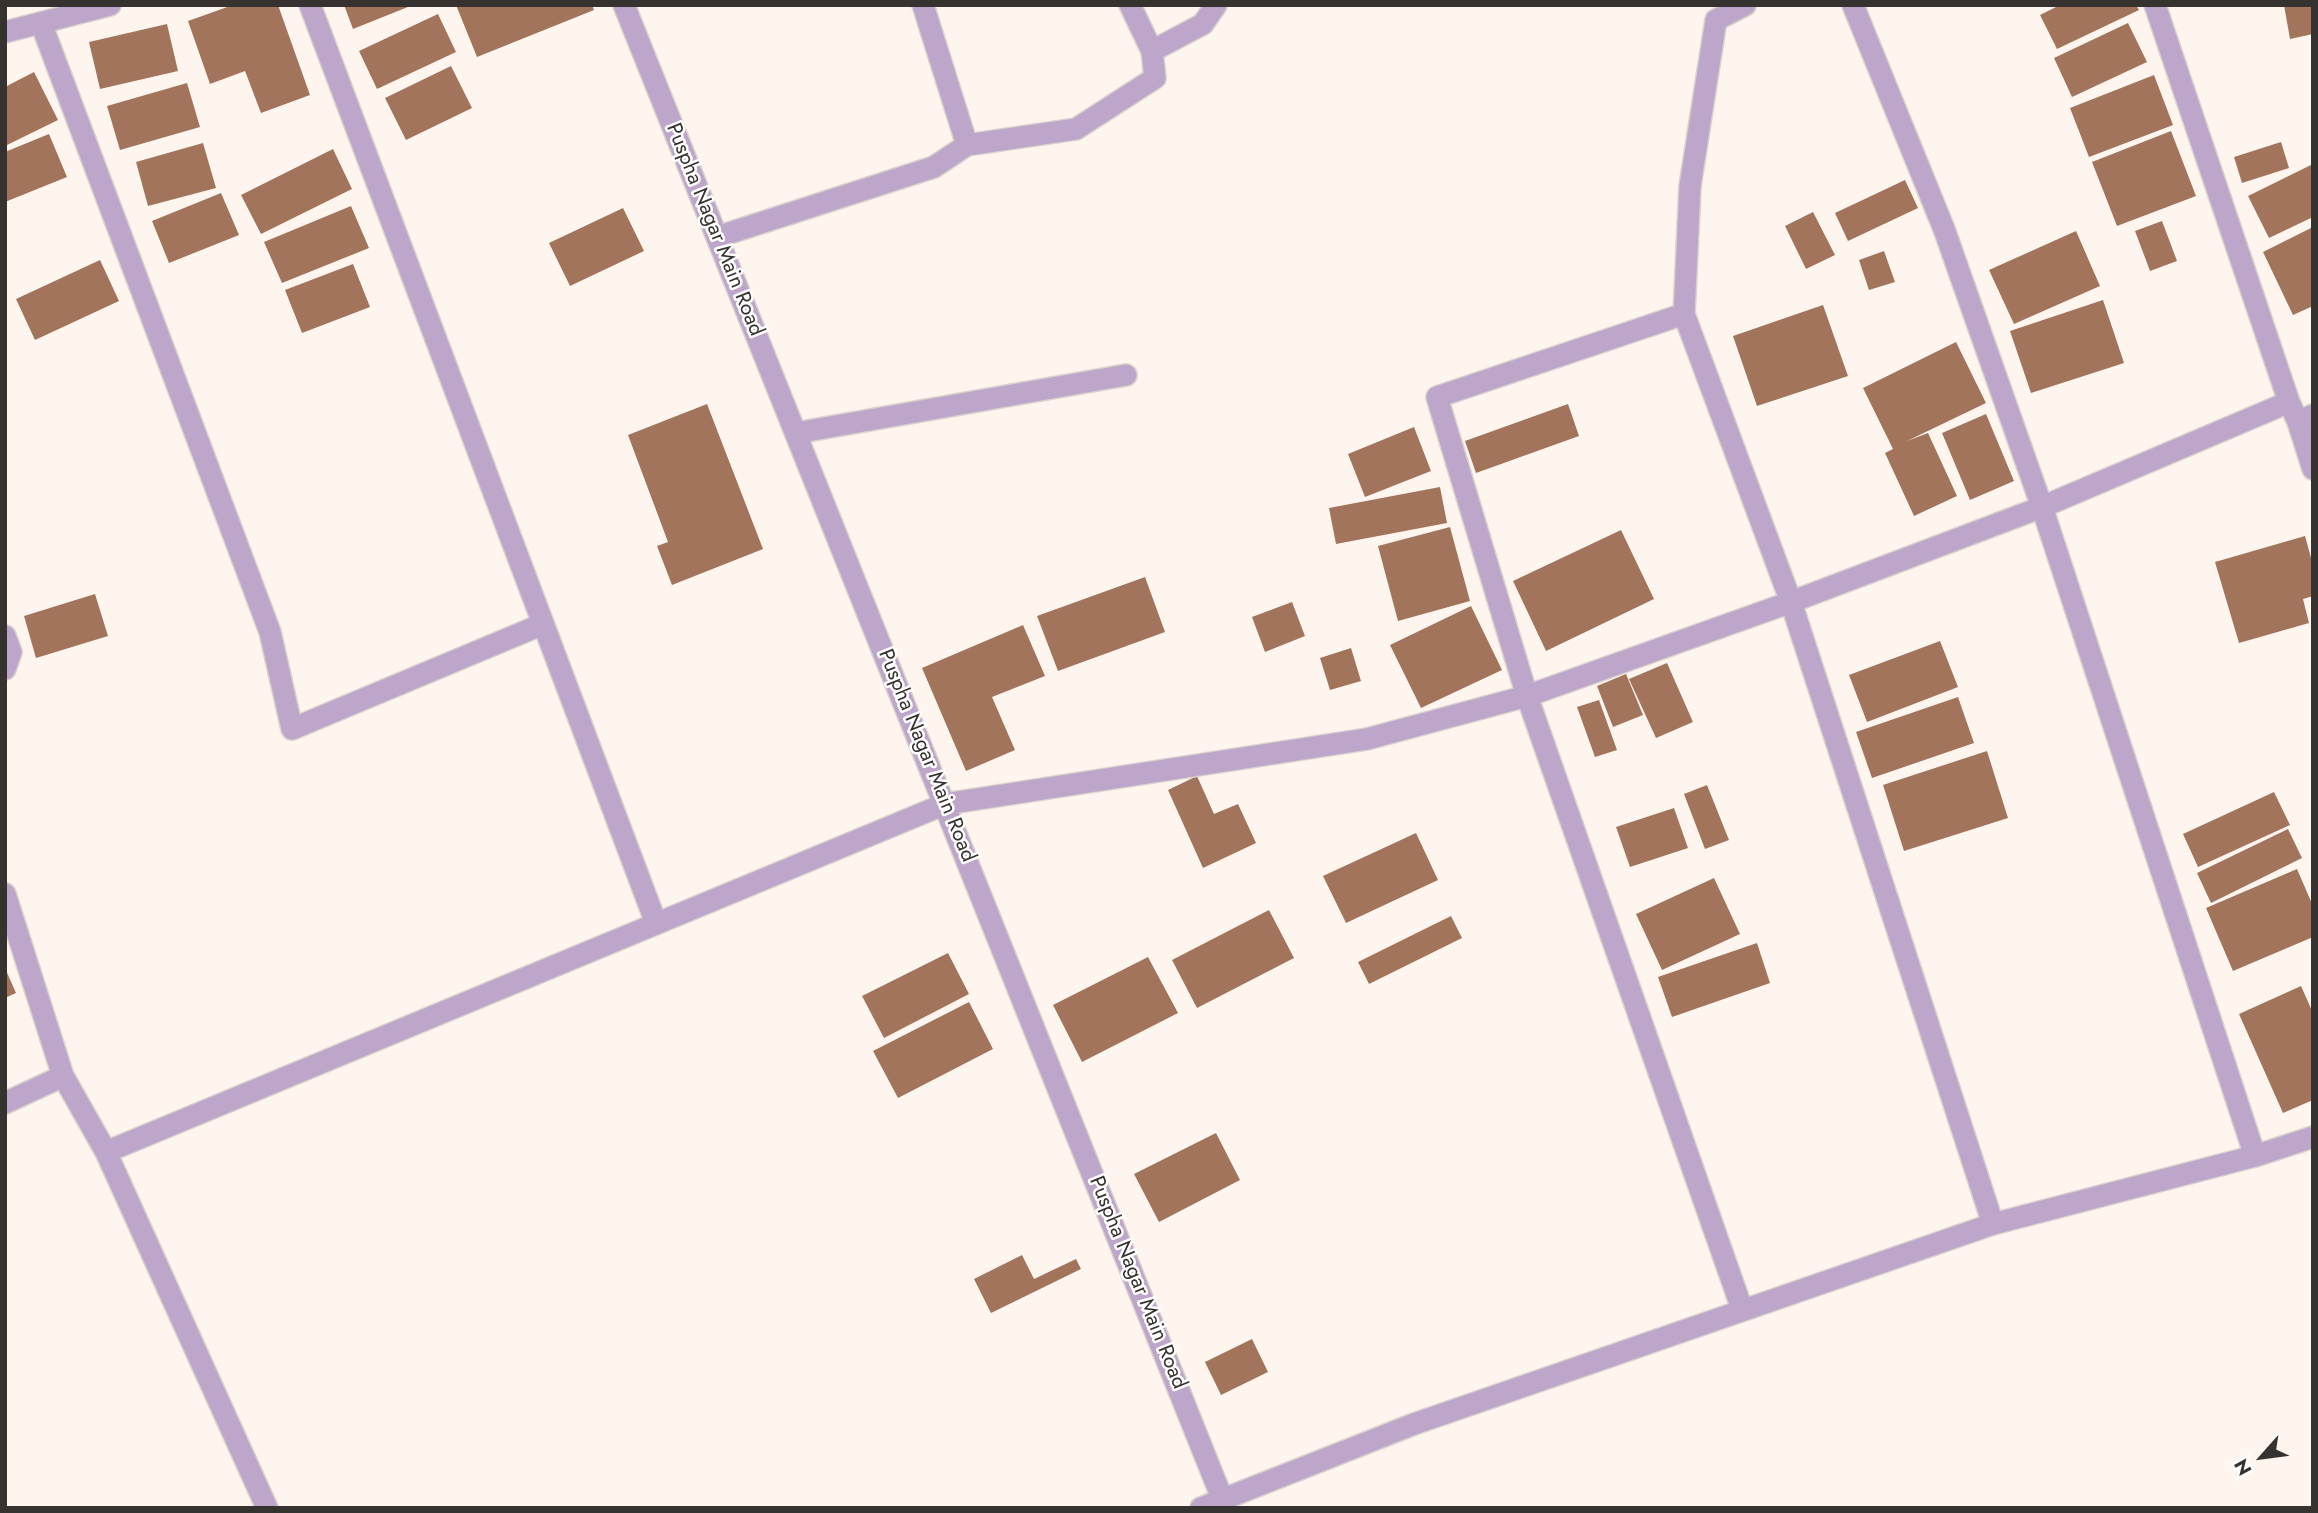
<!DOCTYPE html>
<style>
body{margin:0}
#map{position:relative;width:2318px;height:1513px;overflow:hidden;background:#fef5ef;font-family:Jost,sans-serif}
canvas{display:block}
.frame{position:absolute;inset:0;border:7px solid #363230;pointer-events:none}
.north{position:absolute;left:2227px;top:1422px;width:70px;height:70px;-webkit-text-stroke:5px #fff;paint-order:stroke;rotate:242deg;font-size:19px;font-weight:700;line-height:28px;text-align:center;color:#363230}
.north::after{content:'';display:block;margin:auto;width:24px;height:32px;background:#363230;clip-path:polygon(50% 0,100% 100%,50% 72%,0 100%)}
</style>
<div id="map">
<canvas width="2318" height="1513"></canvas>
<div class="frame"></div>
<div class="north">N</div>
</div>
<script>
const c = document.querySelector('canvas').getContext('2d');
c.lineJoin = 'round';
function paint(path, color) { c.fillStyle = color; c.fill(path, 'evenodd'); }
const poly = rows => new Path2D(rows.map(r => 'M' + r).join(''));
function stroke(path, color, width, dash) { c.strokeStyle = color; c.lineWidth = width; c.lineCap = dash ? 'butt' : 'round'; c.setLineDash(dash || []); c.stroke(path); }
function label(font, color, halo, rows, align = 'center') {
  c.font = font + ' Jost,sans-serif'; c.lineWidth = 5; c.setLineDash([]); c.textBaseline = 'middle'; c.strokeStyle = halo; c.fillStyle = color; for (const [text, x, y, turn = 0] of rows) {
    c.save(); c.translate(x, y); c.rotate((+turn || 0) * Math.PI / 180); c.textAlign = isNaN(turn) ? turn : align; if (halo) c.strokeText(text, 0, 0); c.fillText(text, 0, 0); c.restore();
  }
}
paint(poly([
 [233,5,278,5,310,95,261,113,245,71,210,84,188,21],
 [344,5,413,5,353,29],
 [456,5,592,5,594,10,477,57],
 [2060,5,2136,5,2139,10,2057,49,2040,15],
 [2284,5,2313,5,2313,34,2290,39],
 [438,14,456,52,377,89,359,51],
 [2128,23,2147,62,2072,97,2054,58],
 [167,24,178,71,100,89,89,42],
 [451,66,472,108,406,140,385,98],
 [34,72,58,120,5,146,5,87],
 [2154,75,2173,125,2089,157,2070,108],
 [187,83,200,127,120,150,107,106],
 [2171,131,2196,196,2117,226,2092,162],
 [49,134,67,177,5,202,5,152],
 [2281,142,2289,168,2242,183,2234,157],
 [203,143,216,188,148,206,136,162],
 [333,149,352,189,261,234,241,195],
 [2313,164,2313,217,2269,238,2248,196],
 [1905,180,1918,208,1848,241,1835,213],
 [221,193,239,235,169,263,152,221],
 [351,206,369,248,282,283,264,242],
 [623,208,644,251,570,286,549,243],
 [1813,212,1835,255,1806,269,1785,226],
 [2162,221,2177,261,2150,271,2135,231],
 [2313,227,2313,306,2293,315,2263,252],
 [2076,231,2100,286,2014,324,1989,270],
 [1884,251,1895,282,1869,290,1859,260],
 [100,260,119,301,35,340,16,299],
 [353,264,370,307,302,333,285,290],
 [2103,300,2124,363,2031,393,2010,331],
 [1823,305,1848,376,1757,406,1733,336],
 [1956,342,1986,403,1907,441,1928,433,1957,496,1914,516,1885,453,1893,449,1863,388],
 [707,404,763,549,672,585,657,546,668,542,628,435],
 [1568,404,1579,436,1476,473,1465,441],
 [1986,414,2014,481,1970,500,1942,433],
 [1414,427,1431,471,1365,497,1348,454],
 [1440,487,1447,523,1336,544,1329,508],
 [1450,527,1470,601,1398,621,1378,546],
 [1621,530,1654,599,1546,651,1513,581],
 [2305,536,2313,565,2313,596,2303,599,2309,623,2239,643,2215,562],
 [1145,577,1165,632,1058,671,1037,616],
 [95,594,108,636,36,658,24,616],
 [1292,602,1305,636,1265,652,1252,617],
 [1471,606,1502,670,1421,708,1390,645],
 [1023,625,1045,676,992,697,1015,750,966,771,922,668],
 [1940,641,1958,687,1867,722,1849,675],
 [1351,648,1361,681,1330,690,1320,658],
 [1667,663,1693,722,1656,738,1629,679],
 [1626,674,1643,715,1613,727,1597,686],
 [1958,697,1974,743,1872,778,1856,732],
 [1599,700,1617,750,1595,757,1577,707],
 [1987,751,2008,818,1904,851,1883,785],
 [1197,776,1214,814,1238,804,1256,843,1203,868,1168,790],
 [1707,785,1729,840,1705,849,1684,794],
 [2274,792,2290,825,2198,867,2183,834],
 [1674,808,1688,848,1630,867,1616,827],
 [2288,829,2302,858,2211,903,2197,873],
 [1416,833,1438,880,1346,923,1323,876],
 [2297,869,2313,906,2313,937,2233,971,2206,908],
 [1714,878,1740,934,1662,970,1636,914],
 [1269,910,1294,958,1197,1008,1172,960],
 [1451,916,1462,938,1369,984,1358,962],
 [1757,943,1770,983,1672,1017,1658,977],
 [948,953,969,994,884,1038,862,996],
 [1148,957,1178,1013,1082,1062,1053,1005],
 [5,968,16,993,5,998],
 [2301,986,2313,1013,2313,1100,2283,1113,2239,1014],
 [969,1002,993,1049,898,1098,873,1051],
 [1216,1133,1240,1180,1159,1222,1134,1174],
 [1022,1255,1034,1279,1076,1259,1081,1269,991,1313,974,1279],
 [1252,1339,1268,1372,1221,1395,1205,1362]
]), '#a2745c');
const street = poly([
 [310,5,656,923],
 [624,5,1226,1508],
 [923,5,967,145],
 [1745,5,1716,20,1690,186,1684,314,1791,602,1993,1224],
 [1853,5,1944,229,2042,507,2255,1156],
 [2155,5,2289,402,2298,422,2313,415],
 [41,23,270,632,292,729,543,624],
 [5,32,110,5],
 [1152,51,1203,24,1216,5],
 [717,237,934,167,967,145,1076,129,1155,78,1152,51,1130,5],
 [1684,314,1437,397,1527,696,1742,1309],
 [2298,422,2313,469],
 [797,436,807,431,1126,375],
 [5,636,11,652,5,669],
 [5,894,63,1076,106,1152,267,1508],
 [5,1103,63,1076],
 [106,1152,945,804,1367,739,1527,696,1791,602,2042,507,2289,402],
 [1201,1508,1414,1424,1993,1224,2255,1156,2313,1137]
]);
stroke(street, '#dad2cd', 24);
stroke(street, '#bea6cb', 21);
label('21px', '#363230', '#fff', [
 ["Puspha Nagar Main Road",714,230,68],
 ["Puspha Nagar Main Road",926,756,68],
 ["Puspha Nagar Main Road",1137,1283,68]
]);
</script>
